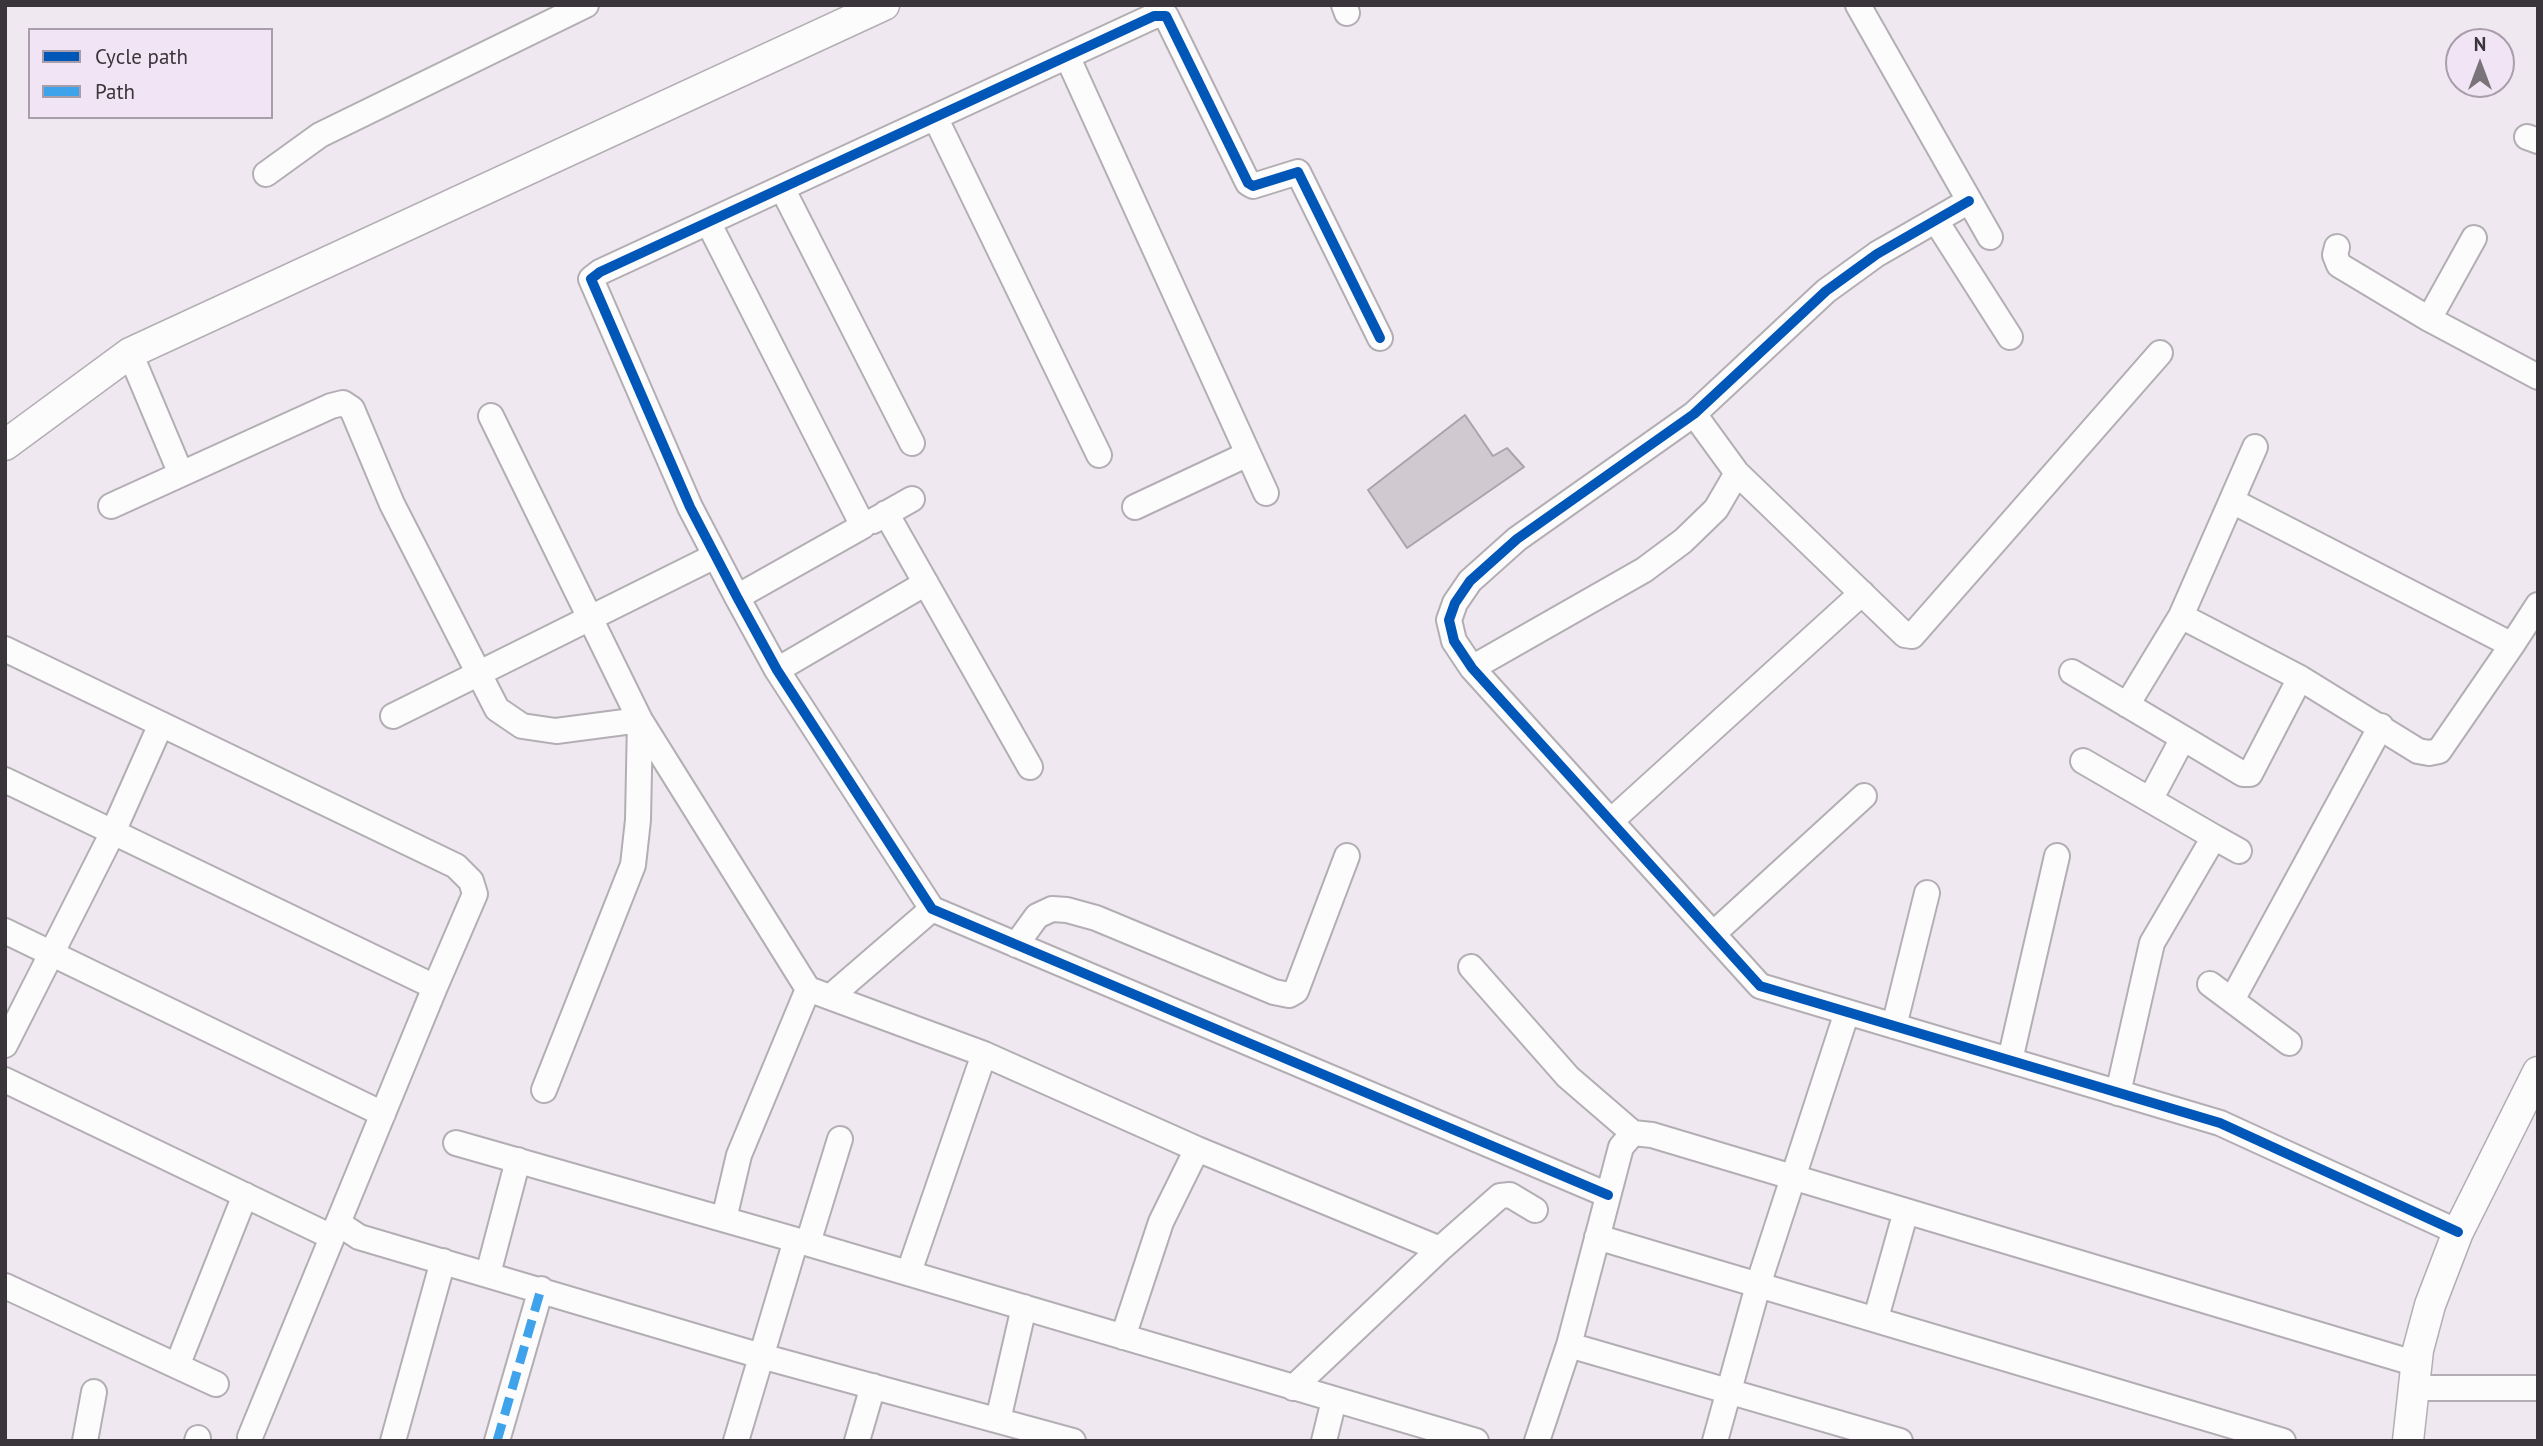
<!DOCTYPE html>
<style>
body{margin:0}
#map{position:relative;width:2543px;height:1446px;overflow:hidden;background:#efe8f0;font-family:"PT Sans",sans-serif}
canvas{display:block}
.frame{position:absolute;inset:0;border:7px solid #3a343b;pointer-events:none}
.legend{position:absolute;left:28px;top:28px;width:245px;height:91px;box-sizing:border-box;background:#f1e4f4;border:2px solid #a89eaa;margin:0;padding:9px 12px;list-style:none;font-size:21px;color:#3a343b}
.legend li{display:flex;align-items:center;gap:14px;height:35px}
.legend b{width:35px;border:2px solid #a89eaa}
.north{position:absolute;left:2445px;top:28px;width:70px;height:70px;box-sizing:border-box;background:#f1e4f4;border:2px solid #a89eaa;border-radius:50%;rotate:0deg;font-size:19px;font-weight:700;line-height:28px;text-align:center;color:#3a343b}
.north::after{content:'';display:block;margin:auto;width:24px;height:32px;background:#79737a;clip-path:polygon(50% 0,100% 100%,50% 72%,0 100%)}
</style>
<div id="map">
<canvas width="2543" height="1446"></canvas>
<div class="frame"></div>
<ul class="legend">
<li><b style="height:9px;background:#0057b8"></b>Cycle path</li>
<li><b style="height:9px;background:#3fa3ec"></b>Path</li>
</ul>
<div class="north">N</div>
</div>
<script>
const c = document.querySelector('canvas').getContext('2d');
c.lineJoin = 'round';
function paint(path, color) { c.fillStyle = color; c.fill(path, 'evenodd'); }
const poly = rows => new Path2D(rows.map(r => 'M' + r).join(''));
function stroke(path, color, width, dash) { c.strokeStyle = color; c.lineWidth = width; c.lineCap = dash ? 'butt' : 'round'; c.setLineDash(dash || []); c.stroke(path); }
const building = poly([
 [1465,415,1493,456,1507,448,1524,467,1407,548,1368,490,1465,415]
]);
paint(building, '#d0cad0');
stroke(building, '#a9a4aa', 2);
const minor = poly([
 [1344,5,1347,13],
 [1858,5,1990,237],
 [1067,56,1266,493],
 [935,117,1099,455],
 [2527,137,2538,141],
 [266,174,320,135,586,5],
 [782,188,912,443],
 [1969,201,1877,254,1826,291,1694,414,1517,539,1470,581,1455,603,1449,620,1454,641,1472,668,1760,986,2220,1123,2458,1232],
 [1936,221,2010,337],
 [708,222,863,526,737,597],
 [2337,247,2335,255,2339,265,2429,319,2538,377],
 [2429,319,2474,238],
 [1380,338,1298,172,1253,186,1248,183,1166,16,1154,16,600,272,591,279,690,507,737,597,777,670,932,909,1608,1195],
 [130,353,181,474],
 [1694,414,1737,473,1905,635,1912,636,2160,353],
 [491,416,640,720,808,989],
 [111,506,331,406,343,403,352,409,392,504,497,709,522,726,556,731,640,720,638,820,633,865,544,1090],
 [1135,507,1248,454],
 [886,513,1030,767],
 [873,521,912,499],
 [2181,616,2255,447],
 [2512,645,2538,605],
 [5,649,456,866,471,881,475,894,435,987],
 [1472,668,1644,570,1683,541,1716,509,1737,473],
 [777,670,926,583],
 [2072,672,2183,738,2150,800],
 [2127,705,2181,616,2300,678,2418,751,2429,753,2439,751,2512,645,2234,502],
 [393,716,715,556],
 [2183,738,2243,774,2250,774,2300,678],
 [2083,761,2214,837],
 [5,780,435,987,250,1437],
 [1611,821,1862,593],
 [5,931,383,1114],
 [1713,934,1864,796],
 [1016,945,1037,916,1052,909,1067,910,1096,918,1274,992,1289,995,1296,991,1347,856],
 [1471,967,1568,1077,1633,1133],
 [2210,984,2289,1043],
 [830,997,932,909],
 [2232,1000,2381,726],
 [1894,1026,1927,893],
 [5,1045,113,832,161,724],
 [2010,1060,2057,856],
 [5,1080,332,1237],
 [2118,1093,2152,943,2214,837,2239,851],
 [456,1143,796,1240],
 [724,1219,739,1155,808,989,984,1054,1197,1149,1440,1249,1293,1388],
 [338,1223,359,1237,761,1356,1073,1441],
 [1597,1237,2283,1441],
 [808,1243,840,1139],
 [1440,1249,1500,1196,1510,1195,1535,1210],
 [909,1272,984,1054],
 [488,1274,518,1160],
 [5,1286,177,1366,245,1195],
 [1876,1318,1906,1211],
 [1123,1337,1161,1222,1197,1149],
 [1569,1345,1900,1441],
 [177,1366,216,1384],
 [2414,1388,2538,1388],
 [998,1420,1024,1307],
 [85,1441,94,1392],
 [197,1441,198,1438],
 [393,1441,443,1261],
 [497,1441,541,1289],
 [736,1441,796,1240,1476,1441],
 [857,1441,873,1386],
 [1324,1441,1334,1400],
 [1537,1441,1569,1345,1621,1147,1633,1133,1652,1135,2417,1364],
 [1715,1441,1759,1282,1847,1012]
]);
const tertiary = poly([
 [5,445,130,353,884,5],
 [2408,1441,2418,1350,2430,1305,2458,1232,2538,1072]
]);
stroke(minor, '#b3aeb4', 28);
stroke(tertiary, '#b3aeb4', 33);
stroke(minor, '#fdfcfd', 24);
stroke(tertiary, '#fdfcfd', 30);
stroke(poly([
 [497,1441,541,1289]
]), '#3fa3ec', 9, [18, 9]);
stroke(poly([
 [1969,201,1877,254,1826,291,1694,414,1517,539,1470,581,1455,603,1449,620,1454,641,1472,668,1760,986,2220,1123,2458,1232],
 [1380,338,1298,172,1253,186,1248,183,1166,16,1154,16,600,272,591,279,690,507,737,597,777,670,932,909,1608,1195]
]), '#0057b8', 10);
</script>
